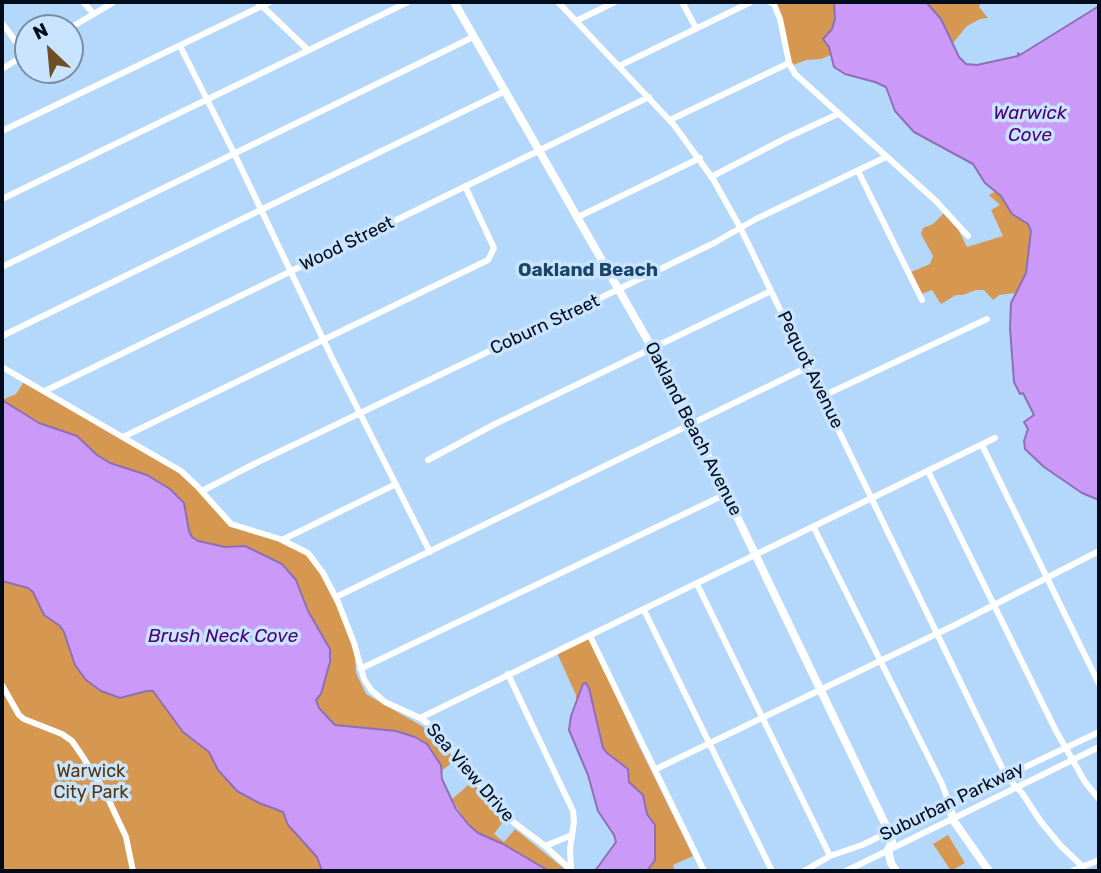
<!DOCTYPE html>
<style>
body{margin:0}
#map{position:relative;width:1101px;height:873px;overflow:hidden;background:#b4d8fb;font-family:Rubik,sans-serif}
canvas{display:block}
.frame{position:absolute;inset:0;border:4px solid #000c1b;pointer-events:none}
.north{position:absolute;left:14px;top:14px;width:70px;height:70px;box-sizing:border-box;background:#c9e4fe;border:2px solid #798ea3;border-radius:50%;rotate:334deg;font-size:19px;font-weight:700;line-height:28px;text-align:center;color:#000c1b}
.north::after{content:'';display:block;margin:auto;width:24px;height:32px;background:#704e26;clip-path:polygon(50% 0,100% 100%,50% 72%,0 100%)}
</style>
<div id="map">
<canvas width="1101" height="873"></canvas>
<div class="frame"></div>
<div class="north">N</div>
</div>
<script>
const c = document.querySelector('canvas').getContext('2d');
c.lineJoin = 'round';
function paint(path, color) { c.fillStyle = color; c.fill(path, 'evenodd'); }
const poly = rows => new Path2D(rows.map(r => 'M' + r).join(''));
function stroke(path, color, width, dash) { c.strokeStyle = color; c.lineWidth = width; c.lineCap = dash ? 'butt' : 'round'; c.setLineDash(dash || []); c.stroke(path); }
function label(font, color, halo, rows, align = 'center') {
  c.font = font + ' Rubik,sans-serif'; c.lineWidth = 7; c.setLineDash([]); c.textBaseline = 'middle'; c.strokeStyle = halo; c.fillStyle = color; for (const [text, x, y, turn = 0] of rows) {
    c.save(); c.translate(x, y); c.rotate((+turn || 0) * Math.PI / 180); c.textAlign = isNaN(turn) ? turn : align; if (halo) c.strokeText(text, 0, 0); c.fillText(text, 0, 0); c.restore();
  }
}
paint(poly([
 [771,2,834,2,835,19,832,29,825,35,831,55,821,59,806,60,791,66,780,18],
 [926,2,981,2,979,7,988,18,980,19,967,26,953,43,941,19],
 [996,191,1017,218,1028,224,1031,231,1026,273,1015,293,999,295,993,300,984,290,976,290,963,295,956,295,941,304,932,290,922,294,911,272,930,264,933,256,921,234,923,228,933,224,945,212,952,217,967,247,1003,236,991,210,1000,205,989,195],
 [25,380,188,475,232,524,294,544,321,569,354,641,356,673,366,694,427,729,456,760,441,771,441,765,431,748,396,731,335,725,319,707,315,700,330,662,330,649,307,611,299,586,291,574,269,557,256,553,245,546,225,547,198,541,192,537,189,531,180,498,170,489,147,475,110,463,97,455,77,436,39,423,2,400,16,394],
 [2,581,28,588,33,592,44,615,60,626,64,632,78,670,96,687,120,698,147,691,153,691,183,732,209,752,223,776,232,786,259,803,283,812,288,825,317,857,322,871,2,871],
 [590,638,636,740,693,856,673,865,675,871,647,871,652,866,655,825,647,814,643,795,629,782,628,769,607,753,603,748,589,688,583,684,576,701,576,695,557,653],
 [472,782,505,819,494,834,504,842,515,829,567,871,549,871,503,844,478,833,467,824,452,799],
 [948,835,965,863,951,871,933,844]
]), '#d69851');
const water = poly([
 [834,2,926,2,941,19,959,57,966,64,977,65,1018,56,1018,53,1020,55,1099,6,1099,500,1082,493,1044,467,1025,449,1024,441,1028,429,1024,422,1034,415,1023,393,1020,394,1014,382,1010,328,1011,303,1026,273,1031,231,1028,224,1012,214,1001,196,985,183,973,164,914,132,895,111,886,87,875,82,845,74,834,67,829,47,823,39,832,29,835,19,834,2],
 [2,400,39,423,77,436,97,455,110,463,147,475,170,489,184,503,189,531,192,537,198,541,225,547,245,546,282,564,296,580,308,611,330,649,330,662,321,694,316,700,319,708,335,725,396,731,415,737,427,744,441,765,442,779,456,809,468,824,478,833,503,844,549,871,322,871,317,857,288,825,283,812,259,803,237,791,218,770,209,752,183,732,153,691,147,691,120,698,101,691,86,680,75,665,64,632,60,626,44,615,33,592,28,588,2,581,2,400],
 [586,683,589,688,603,748,607,753,628,769,629,782,643,795,647,814,655,825,655,860,647,871,595,871,616,842,614,835,598,811,588,775,569,730,571,716,583,684,586,683]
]);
paint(water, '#cb99f8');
stroke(water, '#8e6fb6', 2);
stroke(poly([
 [83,2,94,14],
 [258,2,308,50],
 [558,2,674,125,713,179,741,229,1006,776,1022,793,1041,822,1061,846,1083,867],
 [682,2,696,28],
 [770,2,774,4,780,19,789,63,795,74,936,201,968,236],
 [576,21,615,2],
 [2,23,25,54],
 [70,28,114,2],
 [180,46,234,153,334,362,430,552],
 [619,66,751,2],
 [2,69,26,54],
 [670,120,789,63],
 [2,131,270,2],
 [858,171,922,300],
 [711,177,786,138,838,114],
 [2,199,408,2],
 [578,217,700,158],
 [2,267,473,37],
 [2,336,505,91],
 [2,367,181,471,197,486,231,524,280,539,308,553,323,573,338,602,354,643,364,679,371,690,385,702,420,718,433,727,454,751,500,812,545,846,572,871],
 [45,391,649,97],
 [823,396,987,319],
 [123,437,488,260,494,248,465,186],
 [982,445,1099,684],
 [428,460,495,424,771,291],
 [928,471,1055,729,1085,782,1099,799],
 [202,491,258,462,619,289,714,243,756,219,886,157],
 [814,528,942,784,949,803,1099,732],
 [282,540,396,484],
 [697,584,830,856],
 [336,597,808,367],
 [644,610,772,871],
 [590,636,704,871],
 [360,669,726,494],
 [508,674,573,811,574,822,570,849,571,869],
 [2,685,19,715,24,719,62,734,72,741,81,754,104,790,126,837,133,871],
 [420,718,995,438],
 [656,769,957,624,1099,551],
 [545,846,572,835],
 [804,871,830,856,862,845,889,832],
 [846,871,1099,747],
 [1072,871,1099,860]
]), '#fff', 6);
stroke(poly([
 [454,2,675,388,889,832,892,842,888,850,891,863,896,871],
 [889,832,949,803,953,820,989,871]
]), '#fff', 8);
label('18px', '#000c1b', '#c9e4fe', [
 ["Wood Street",347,244,-26],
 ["Coburn Street",545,325,-25],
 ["Pequot Avenue",810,370,64],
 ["Oakland Beach Avenue",693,429,63],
 ["Sea View Drive",470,773,49],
 ["Suburban Parkway",952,802,-26]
]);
label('18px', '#53340c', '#c9e4fe', [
 ["Warwick",91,772],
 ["City Park",91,793]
]);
label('italic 19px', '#4d0076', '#c9e4fe', [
 ["Warwick",1030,114],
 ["Cove",1030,136],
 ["Brush Neck Cove",223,637]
]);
label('bold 19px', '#1a4468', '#c9e4fe', [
 ["Oakland Beach",588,271]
]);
</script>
